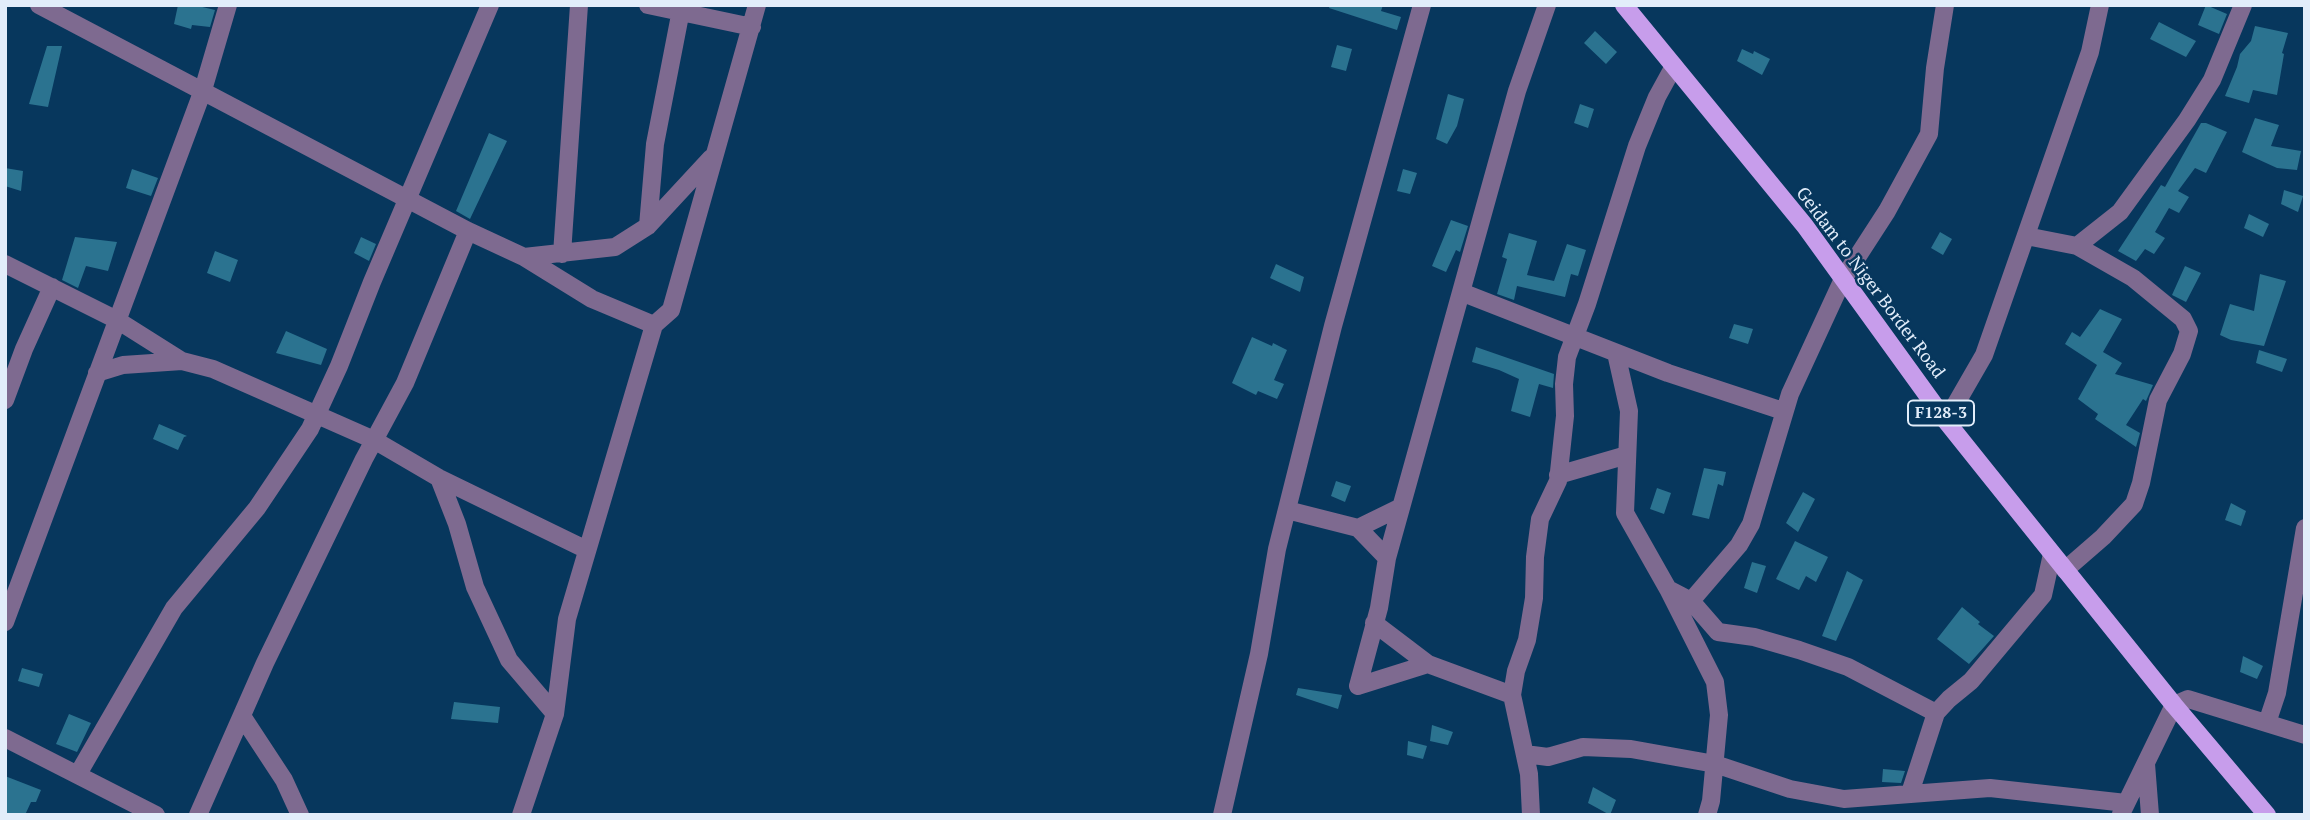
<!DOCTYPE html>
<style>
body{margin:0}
#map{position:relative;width:2310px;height:820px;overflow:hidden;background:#07375d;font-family:"PT Serif",serif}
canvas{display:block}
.frame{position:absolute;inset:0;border:7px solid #e2edfa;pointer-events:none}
</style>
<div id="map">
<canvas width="2310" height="820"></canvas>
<div class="frame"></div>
</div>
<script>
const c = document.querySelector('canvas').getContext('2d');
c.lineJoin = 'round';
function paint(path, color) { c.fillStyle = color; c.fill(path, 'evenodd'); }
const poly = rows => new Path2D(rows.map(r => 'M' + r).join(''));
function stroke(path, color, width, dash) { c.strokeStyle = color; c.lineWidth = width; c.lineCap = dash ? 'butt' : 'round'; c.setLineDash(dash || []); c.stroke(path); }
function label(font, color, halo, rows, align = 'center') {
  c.font = font + ' "PT Serif",serif'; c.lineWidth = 5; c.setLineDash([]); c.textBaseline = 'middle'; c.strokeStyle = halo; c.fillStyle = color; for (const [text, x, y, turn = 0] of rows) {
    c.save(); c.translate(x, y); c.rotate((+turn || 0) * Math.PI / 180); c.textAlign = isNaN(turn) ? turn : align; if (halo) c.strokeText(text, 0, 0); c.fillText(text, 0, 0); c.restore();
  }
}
paint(poly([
 [178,5,194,5,215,10,210,27,192,25,191,29,174,24],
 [1330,5,1383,5,1381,11,1401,17,1397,30,1329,8],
 [2206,5,2227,14,2219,34,2198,25],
 [2159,22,2196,41,2186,57,2150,39],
 [2255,26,2288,33,2282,53,2284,54,2277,95,2253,90,2249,103,2225,96,2237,67,2240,54,2251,41],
 [1595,31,1617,52,1606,64,1584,43],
 [1337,45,1352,49,1346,71,1331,67],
 [47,46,62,46,48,107,29,104],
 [1742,49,1753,54,1754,51,1770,59,1762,75,1737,61],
 [1448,94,1464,99,1457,126,1447,144,1436,139],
 [1580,104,1594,109,1588,128,1574,123],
 [2255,118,2279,125,2271,146,2301,151,2297,170,2277,168,2242,152],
 [2201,123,2206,123,2227,132,2206,173,2195,168,2178,191,2189,197,2179,213,2169,208,2155,232,2165,238,2154,254,2145,249,2136,261,2118,251,2161,185,2165,187],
 [489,133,507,141,470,219,456,211],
 [5,168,23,171,21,191,5,186],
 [132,169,158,178,151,196,126,188],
 [1403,169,1417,173,1410,194,1397,191],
 [2284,190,2303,196,2298,212,2281,204],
 [2249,214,2269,224,2263,237,2244,228],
 [1451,220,1468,226,1460,252,1456,250,1446,272,1432,266],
 [1940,232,1952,239,1943,255,1931,248],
 [1509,233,1537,241,1527,275,1554,281,1567,244,1586,250,1578,276,1571,274,1565,297,1517,286,1514,300,1497,294,1507,259,1502,257],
 [75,237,117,242,108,271,86,266,78,288,62,280],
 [361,237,376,244,369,261,354,253],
 [215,251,238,260,230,282,207,273],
 [1276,264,1304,277,1300,292,1270,278],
 [2185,266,2201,273,2186,302,2172,295],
 [2260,274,2286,281,2264,346,2231,340,2220,335,2230,304,2254,311],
 [2100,309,2122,319,2103,352,2122,363,2115,374,2153,385,2146,401,2143,399,2126,425,2140,433,2136,447,2095,419,2098,414,2078,399,2097,365,2065,344,2072,332,2080,337],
 [1734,324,1753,329,1748,344,1729,338],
 [286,331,327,349,321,365,276,353],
 [1252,337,1272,346,1273,343,1287,350,1274,380,1284,384,1277,399,1258,391,1256,395,1232,383],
 [1476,347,1554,374,1553,388,1539,384,1530,417,1511,411,1519,379,1499,370,1472,362],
 [2259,350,2287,359,2282,372,2256,363],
 [159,424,187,436,184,437,178,450,153,439],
 [1704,468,1726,472,1723,486,1718,484,1709,519,1692,515],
 [1336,481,1351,486,1345,502,1331,496],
 [1657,488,1671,493,1664,514,1650,509],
 [1803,492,1815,499,1798,532,1786,523],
 [2231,503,2246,511,2241,526,2225,520],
 [1795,541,1828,557,1816,582,1806,576,1799,590,1776,579],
 [1752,562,1766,566,1757,593,1744,588],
 [1847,571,1863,580,1836,641,1822,636],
 [1962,607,1980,622,1978,624,1994,636,1969,664,1937,639],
 [2243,656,2263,666,2257,679,2240,672],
 [22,668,43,674,39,687,18,681],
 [1298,688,1342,695,1338,709,1296,695],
 [454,702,500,707,498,723,451,719],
 [69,714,91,723,77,752,56,744],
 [1432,725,1453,732,1448,745,1430,741],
 [1408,741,1427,746,1423,759,1407,755],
 [1883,769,1905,771,1901,783,1882,782],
 [5,776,41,790,36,802,31,802,25,815,5,815],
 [1593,787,1616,800,1610,815,1588,803]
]), '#2b7390');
stroke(poly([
 [39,5,468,231,524,257,592,299,654,325],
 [648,5,752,27],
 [648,226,655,144,682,5],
 [2026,236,2077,246,2133,278,2183,319,2189,331,2182,354,2158,400,2141,483,2134,504,2103,537,2065,570],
 [2077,246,2120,212,2187,120,2212,80,2243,5],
 [562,254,579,5],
 [524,257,615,247,648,226,711,158],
 [5,264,117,320,182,361,213,369,374,440,439,478,587,550],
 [1461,292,1668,373,1783,411],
 [1616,353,1629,411,1625,513,1668,589,1691,601,1718,632,1754,637,1799,650,1848,667,1936,713,1949,699,1971,681,2043,595,2052,554],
 [97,373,123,365,182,361],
 [5,400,24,349,52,287],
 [1946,421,1984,355,2090,52,2100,5],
 [1558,475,1627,455],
 [439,478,457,524,475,587,509,660,555,714],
 [1287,510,1358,528,1387,558],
 [1358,528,1401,507],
 [1668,589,1715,682,1719,715,1711,801,1707,815],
 [1691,601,1739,545,1751,524,1790,394,1843,279,1887,211,1929,134,1935,68,1945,5],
 [5,622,203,90,228,5],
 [1374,623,1428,664,1512,695],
 [1358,686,1379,608,1387,558,1517,91,1547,5],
 [1358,686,1428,664],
 [242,716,284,780,300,815],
 [2267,723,2277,693,2305,528],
 [5,738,156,815],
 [1525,754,1548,757,1583,747,1631,749,1715,764,1790,789,1844,799,1990,788,2126,803],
 [2146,764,2150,815],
 [78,774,174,608,257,508,310,429,339,366,372,282,490,5],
 [1910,793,1936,713],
 [2121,814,2174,705,2188,699,2305,735],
 [198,815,265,663,364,459,405,383,468,231],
 [521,815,555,714,567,619,654,325,671,310,757,5],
 [1222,815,1259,654,1277,549,1333,326,1422,5],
 [1531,815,1529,774,1512,695,1516,671,1527,640,1534,598,1535,557,1540,519,1558,481,1565,416,1564,384,1567,357,1587,304,1637,146,1657,97,1674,66]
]), '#7e6a90', 18);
stroke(poly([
 [1624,5,1805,226,1946,421,1986,471,2174,705,2267,815]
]), '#c79deb', 18);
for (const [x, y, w] of [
 [1941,413,66]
]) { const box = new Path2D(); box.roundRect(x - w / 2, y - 12.5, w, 25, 5); c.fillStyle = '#07375d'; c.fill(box); stroke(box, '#e2edfa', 2); }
label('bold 16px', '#e2edfa', null, [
 ["F128-3",1941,413]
]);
label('18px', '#e2edfa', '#07375d', [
 ["Geidam to Niger Border Road",1870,283,53]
]);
</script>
